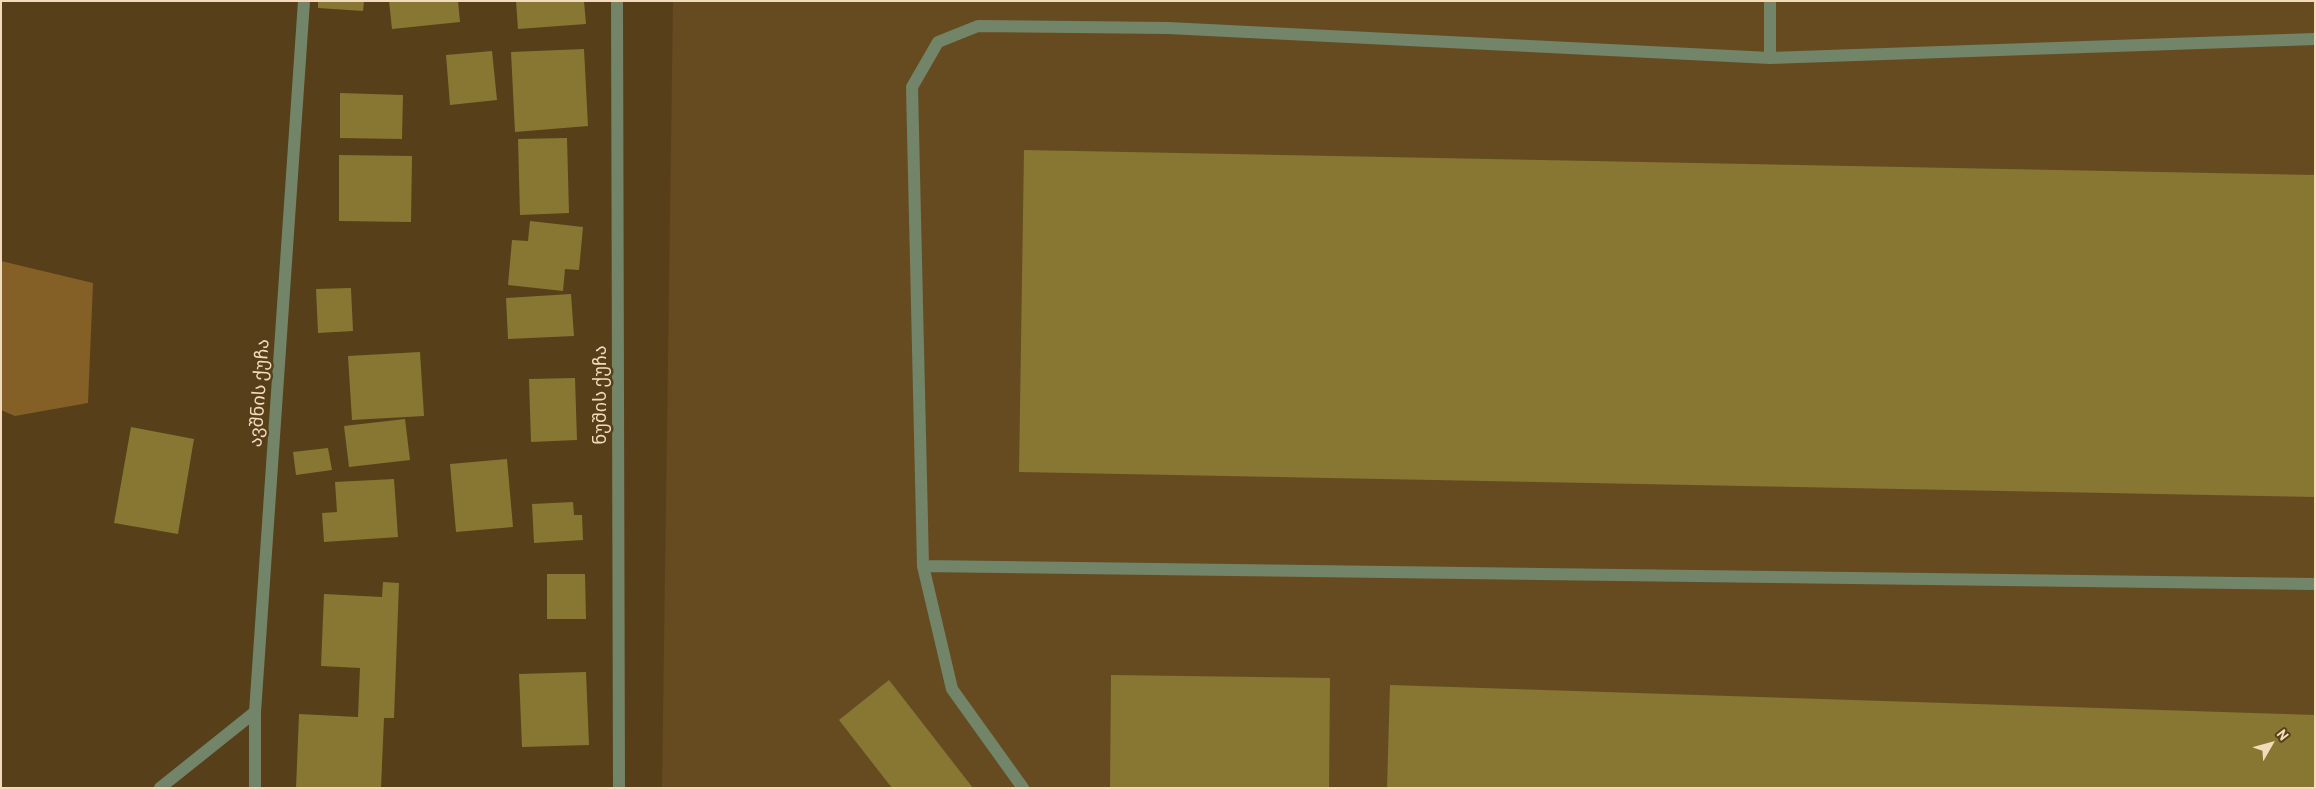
<!DOCTYPE html>
<meta charset="utf-8">
<style>
body{margin:0}
#map{position:relative;width:2316px;height:789px;overflow:hidden;background:#573f19;font-family:Barlow,sans-serif}
canvas{display:block}
.frame{position:absolute;inset:0;border:2px solid #f3dbb9;pointer-events:none}
.north{position:absolute;left:2246px;top:719px;width:50px;height:50px;-webkit-text-stroke:4px #573f19;paint-order:stroke;rotate:52deg;font-size:14px;font-weight:700;line-height:20px;text-align:center;color:#f3dbb9}
.north::after{content:'';display:block;margin:auto;width:18px;height:22px;background:#f3dbb9;clip-path:polygon(50% 0,100% 100%,50% 72%,0 100%)}
</style>
<div id="map">
<canvas width="2316" height="789"></canvas>
<div class="frame"></div>
<div class="north">N</div>
</div>
<script>
const c = document.querySelector('canvas').getContext('2d');
c.lineJoin = 'round';
function paint(path, color) { c.fillStyle = color; c.fill(path, 'evenodd'); }
const poly = rows => new Path2D(rows.map(r => 'M' + r).join(''));
function stroke(path, color, width, dash) { c.strokeStyle = color; c.lineWidth = width; c.lineCap = dash ? 'butt' : 'round'; c.setLineDash(dash || []); c.stroke(path); }
function label(font, color, halo, rows, align = 'center') {
  c.font = font + ' Barlow,"Noto Sans Georgian",sans-serif'; c.lineWidth = 5; c.setLineDash([]); c.textBaseline = 'middle'; c.strokeStyle = halo; c.fillStyle = color; for (const [text, x, y, turn = 0] of rows) {
    c.save(); c.translate(x, y); c.rotate((+turn || 0) * Math.PI / 180); c.textAlign = isNaN(turn) ? turn : align; if (halo) c.strokeText(text, 0, 0); c.fillText(text, 0, 0); c.restore();
  }
}
paint(poly([
 [673,1,2315,1,2315,788,662,788]
]), '#664b21');
paint(poly([
 [1,261,93,283,88,403,15,416,1,410]
]), '#856026');
paint(poly([
 [318,1,364,1,363,11,318,8],
 [389,1,458,1,460,22,392,29],
 [516,1,584,1,586,24,518,29],
 [584,49,588,126,515,132,511,52],
 [492,51,497,100,450,105,446,55],
 [340,93,403,95,402,139,340,138],
 [567,138,569,213,520,215,518,139],
 [1024,150,2315,175,2315,497,1019,472],
 [339,155,412,156,411,222,339,221],
 [530,221,583,227,579,270,565,269,563,291,508,285,512,240,528,241],
 [351,288,353,331,318,333,316,289],
 [571,294,574,336,508,339,506,298],
 [420,352,424,416,352,420,348,356],
 [575,378,577,440,531,442,529,379],
 [405,419,410,460,349,467,344,426],
 [131,427,194,439,178,534,114,523],
 [328,448,332,470,296,475,293,452],
 [507,459,513,527,456,532,450,464],
 [394,479,398,537,324,542,322,513,337,512,335,482],
 [573,502,574,515,582,515,583,540,534,543,532,504],
 [547,574,585,574,586,619,547,619],
 [383,582,399,583,394,718,384,718,381,788,296,788,299,714,358,717,360,668,321,666,324,594,382,597],
 [586,672,589,745,522,747,519,674],
 [1111,675,1330,678,1329,788,1110,788],
 [889,680,973,788,892,788,839,720],
 [1390,685,2315,715,2315,788,1387,788]
]), '#877733');
stroke(poly([
 [617,1,619,788],
 [1770,1,1770,58],
 [923,566,2315,584],
 [160,788,255,712],
 [255,788,255,712,304,1],
 [1023,788,952,689,923,566,912,87,938,42,978,26,1168,28,1770,58,2315,39]
]), '#728569', 12);
label('18px', '#f3dbb9', '#573f19', [
 ["ავშნის ქუჩა",259,393,-86],
 ["ნუშის ქუჩა",600,395,-90]
]);
</script>
